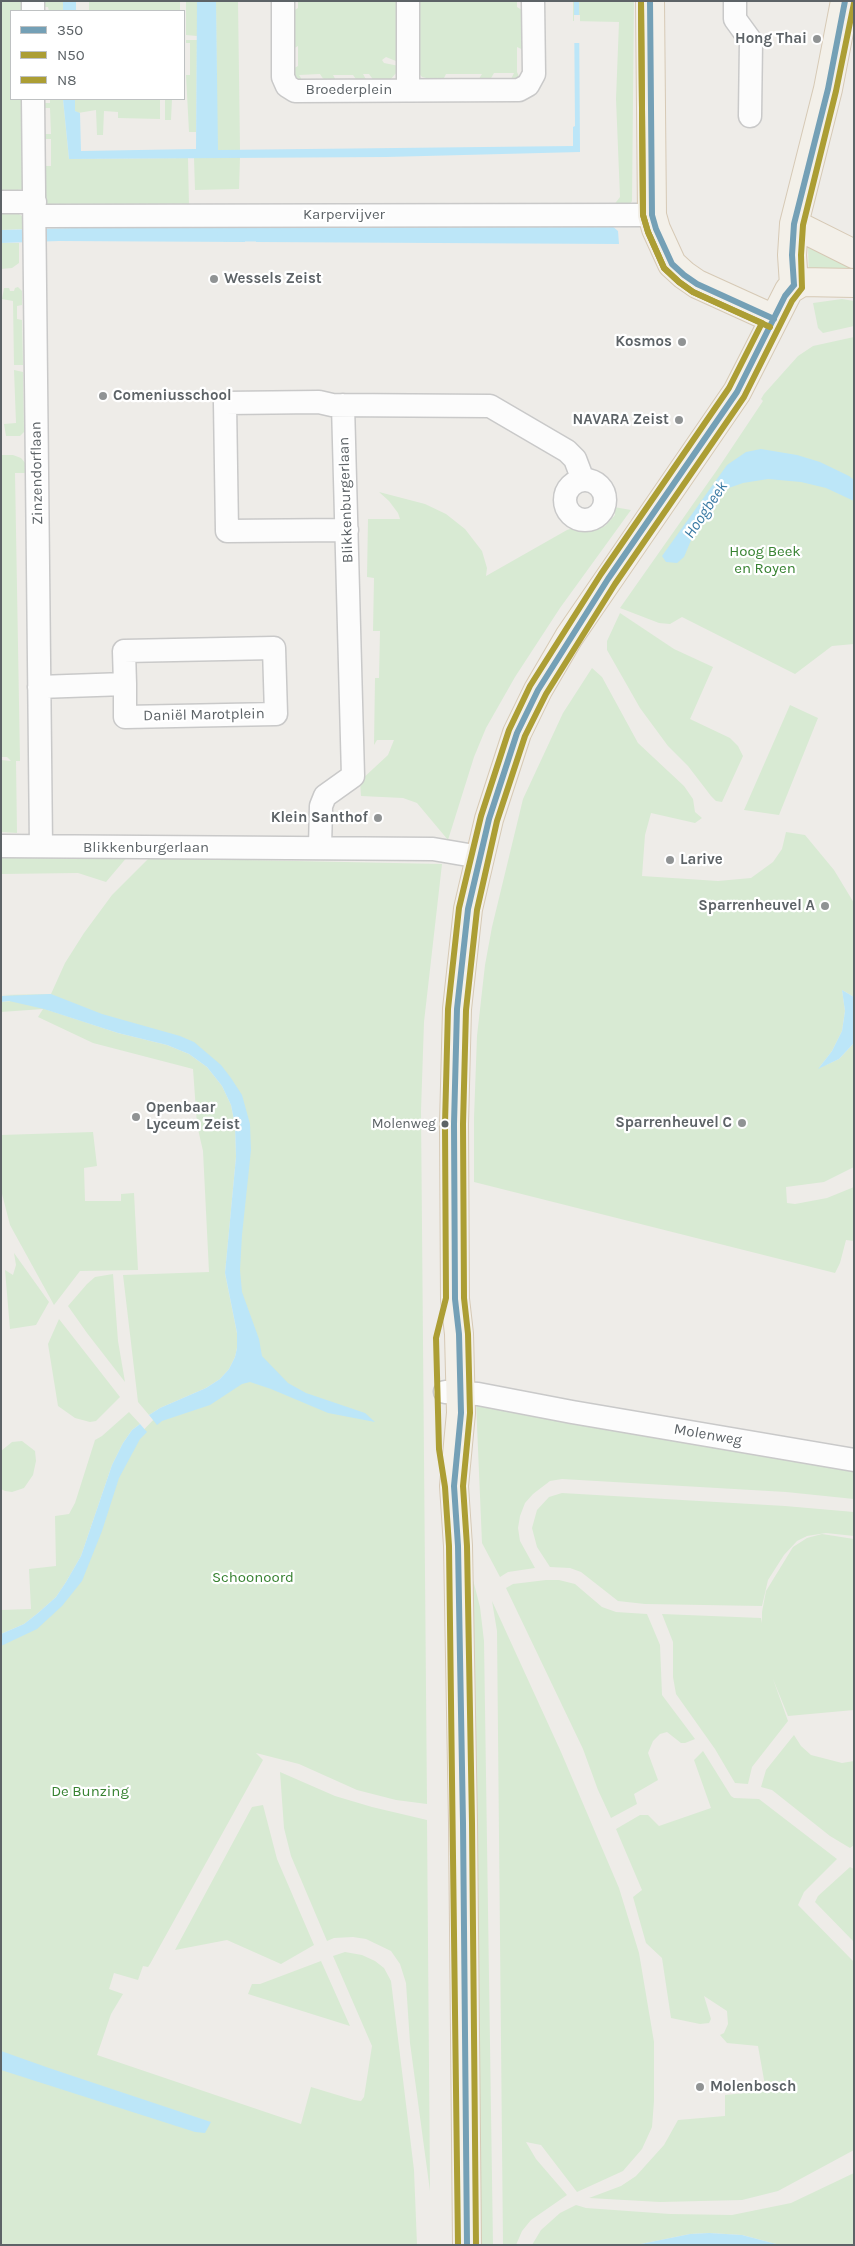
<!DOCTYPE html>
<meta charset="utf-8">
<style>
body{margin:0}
#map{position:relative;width:855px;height:2246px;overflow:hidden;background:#eeece8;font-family:Karla,sans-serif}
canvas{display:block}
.frame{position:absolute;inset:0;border:2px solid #5d6367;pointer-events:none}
.legend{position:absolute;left:10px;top:10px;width:175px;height:90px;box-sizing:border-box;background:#fff;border:1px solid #bec1c2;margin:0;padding:6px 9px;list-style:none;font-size:15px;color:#5d6367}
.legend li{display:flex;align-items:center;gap:10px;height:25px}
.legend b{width:25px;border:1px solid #bec1c2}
</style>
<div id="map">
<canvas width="855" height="2246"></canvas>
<div class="frame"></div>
<ul class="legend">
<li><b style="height:6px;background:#74a0b6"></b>350</li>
<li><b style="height:6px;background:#ac9e34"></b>N50</li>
<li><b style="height:6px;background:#ac9e34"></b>N8</li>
</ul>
</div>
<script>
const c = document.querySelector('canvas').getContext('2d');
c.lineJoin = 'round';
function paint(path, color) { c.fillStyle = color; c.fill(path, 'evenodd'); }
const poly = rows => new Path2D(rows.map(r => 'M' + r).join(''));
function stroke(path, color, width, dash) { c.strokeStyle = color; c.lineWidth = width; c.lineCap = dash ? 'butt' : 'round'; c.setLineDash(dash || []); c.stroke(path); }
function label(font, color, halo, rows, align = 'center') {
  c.font = font + ' Karla,sans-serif'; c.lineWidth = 4.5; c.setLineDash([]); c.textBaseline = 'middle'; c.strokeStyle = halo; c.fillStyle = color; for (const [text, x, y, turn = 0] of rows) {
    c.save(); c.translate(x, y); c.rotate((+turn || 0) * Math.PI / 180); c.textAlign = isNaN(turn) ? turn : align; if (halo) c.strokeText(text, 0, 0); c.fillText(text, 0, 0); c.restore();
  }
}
paint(poly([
 [1,1,24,1,24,11,11,11,11,99,23,99,23,189,1,193],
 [48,1,63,1,63,11,49,11,48,7,38,7,38,3],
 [89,1,180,1,180,11,89,11],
 [186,1,197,1,197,36,186,35],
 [216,1,238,1,240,150,217,150],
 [298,1,400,1,401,63,386,57,382,60,384,63,399,66,397,72,389,81,377,85,369,74,363,74,369,85,361,86,353,75,333,75,339,86,328,86,320,74,299,75,306,86,287,72,298,66,298,46,287,52,287,15,298,8],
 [414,1,517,1,517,7,528,14,528,52,517,47,517,72,522,83,508,85,514,73,494,73,487,85,475,85,482,74,446,74,442,82,422,77,417,71],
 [573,1,634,1,632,201,629,206,613,206,620,197,616,99,619,22,573,21],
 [186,40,197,40,196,132,189,132,186,75,190,75,190,43,186,43],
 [50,99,63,99,69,159,188,158,189,207,45,205,44,166,51,166,51,139,40,139,40,134,51,134,50,108,40,108,40,103,50,103],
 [75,99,160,99,160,119,118,118,118,112,104,111,103,135,97,135,96,110,78,113,75,111],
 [165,99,172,99,171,120,165,120],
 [240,157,239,189,195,190,194,158],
 [1,208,14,211,22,216,22,229,1,230],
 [1,243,19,243,19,263,12,268,1,269],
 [808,247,854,267,854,280,809,277],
 [18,287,22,291,22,305,17,306,17,319,22,320,23,365,14,365,13,301,2,299,4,288,9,288,10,291,14,291,15,288],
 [842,299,854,301,854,326,823,333,818,328,813,303],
 [854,337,854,644,832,646,795,674,682,617,670,624,659,623,620,608,717,470,763,401,761,399,764,394,798,356,813,346],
 [14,370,23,372,24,432,20,436,6,436,4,424,16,423],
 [1,455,13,455,21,458,28,466,29,473,15,473,20,761,16,761,17,833,1,832,1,760,11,761,7,757,1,757],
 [379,492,425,504,446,514,465,529,482,551,487,568,486,576,567,530,576,527,587,530,605,526,615,515,614,507,631,510,560,608,515,677,486,728,474,757,448,840,417,803,403,798,361,796,360,781,388,755,394,740,377,740,374,745,375,678,379,678,380,631,373,631,374,578,367,577,368,519,400,519,398,513,389,501],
 [620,613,674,649,713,667,690,719,730,738,738,746,743,756,722,802,716,801,711,796,688,766,668,746,640,708,607,650,607,641],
 [592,668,602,677,638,743,684,786,693,799,695,812,702,818,695,823,651,813,645,835,642,876,718,881,751,878,773,862,782,849,786,832,805,835,834,870,854,903,854,997,842,990,845,1011,842,1031,832,1051,819,1068,839,1059,854,1043,854,1167,824,1182,786,1187,787,1203,795,1204,827,1198,854,1187,854,1241,846,1240,840,1263,835,1273,474,1182,474,1118,477,1036,485,965,492,927,523,799,563,713],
 [790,705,818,718,779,815,744,810],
 [1,854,128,856,106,882,78,873,1,874],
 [149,858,442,864,424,1022,421,1111,427,1804,396,1800,357,1790,299,1764,256,1753,263,1760,150,1964,148,1967,143,1966,138,1980,114,1973,109,1989,123,1994,111,2014,97,2055,301,2124,311,2087,354,2100,361,2101,364,2097,372,2046,333,1956,345,1952,362,1955,375,1961,384,1968,391,1981,414,2170,417,2245,1,2245,1,1640,46,1614,71,1583,125,1449,159,1414,229,1381,254,1352,235,1276,243,1131,225,1078,181,1042,45,1009,118,1033,167,1045,189,1054,207,1067,222,1086,231,1105,235,1125,236,1157,225,1273,237,1333,237,1348,235,1357,229,1369,220,1379,206,1388,160,1408,149,1415,138,1402,123,1275,209,1272,203,1151,197,1125,193,1069,93,1043,38,1017,43,1009,1,1012,1,1002,39,998,1,995,51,994,65,963,84,933,112,895],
 [93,1132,97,1166,84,1168,85,1201,121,1201,121,1194,134,1193,138,1270,80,1271,54,1305,10,1225,1,1190,1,1135],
 [14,1253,49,1302,36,1325,10,1329,5,1270,13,1275,16,1265],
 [113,1274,118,1341,125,1382,87,1333,68,1306,87,1284,95,1277],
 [59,1319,120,1397,96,1421,90,1422,75,1418,58,1406,48,1344],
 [476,1402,854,1463,854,1499,786,1492,562,1479,550,1481,533,1494,525,1503,520,1516,518,1528,520,1541,535,1568,508,1572,500,1577,482,1543],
 [129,1412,140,1424,132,1430,123,1443,112,1465,81,1556,66,1582,56,1597,38,1613,24,1624,1,1634,1,1610,31,1609,29,1569,56,1566,55,1516,69,1514,75,1503,95,1440,102,1436],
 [22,1441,35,1451,36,1461,33,1475,24,1488,12,1492,5,1491,1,1489,1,1451,12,1442],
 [562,1493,785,1506,854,1512,854,1536,826,1533,807,1536,797,1541,784,1555,768,1580,762,1606,645,1604,618,1601,581,1572,570,1568,550,1567,537,1547,532,1528,537,1510,549,1497],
 [822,1534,854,1539,854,1710,788,1716,773,1679,788,1721,752,1767,748,1784,735,1783,715,1749,676,1694,673,1677,673,1642,662,1614,761,1618,762,1623,762,1612,766,1591,793,1547,807,1538],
 [471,1572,480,1607,484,1641,493,2245,478,2245],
 [546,1580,559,1580,575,1584,602,1607,616,1612,647,1614,660,1645,662,1695,695,1739,685,1743,681,1743,667,1732,660,1734,653,1741,648,1753,658,1780,634,1794,637,1804,611,1818,598,1790,583,1749,506,1588,513,1584],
 [492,1601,561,1752,619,1888,639,1953,654,2042,654,2101,652,2127,642,2149,623,2171,577,2192,541,2145,526,2142,536,2159,567,2195,531,2220,522,2231,516,2245,503,2245,497,1631],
 [794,1735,801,1746,811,1755,842,1763,854,1761,854,1845,850,1848,830,1836,772,1790,761,1787,766,1770],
 [703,1751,731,1796,734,1798,759,1799,837,1859,804,1892,798,1905,854,1962,854,2150,778,2191,742,2200,660,2202,589,2198,621,2186,636,2176,664,2145,678,2120,725,2116,725,2095,766,2091,758,2046,727,2043,720,2035,724,2033,728,2024,727,2011,704,1996,711,2019,709,2023,700,2024,671,2018,662,1958,646,1943,633,1897,642,1890,616,1829,640,1815,648,1815,659,1826,711,1808,694,1760],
 [280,1772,335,1796,372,1807,427,1820,430,2191,410,2043,406,1983,400,1964,391,1951,366,1939,353,1937,334,1938,327,1941,291,1856,284,1828],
 [263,1805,277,1859,314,1945,281,1964,227,1940,175,1950,252,1807],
 [850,1867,854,1869,854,1942,815,1902,818,1896],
 [321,1961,350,2026,248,1994,252,1984,260,1984],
 [854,2173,854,2245,780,2245,742,2235,709,2233,690,2234,636,2245,532,2245,541,2230,560,2213,576,2205,586,2208,670,2214,732,2215,791,2203]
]), '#d8ead3');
paint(poly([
 [63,1,76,1,76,11,63,11],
 [197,1,216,1,218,150,573,146,573,127,575,126,574,1,579,1,580,152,386,157,69,159,63,99,75,99,75,111,80,113,81,151,196,149],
 [179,225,245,226,245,242,59,241,1,243,1,230],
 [611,225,618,231,619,244,256,242,256,226],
 [761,449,797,455,820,462,849,476,854,480,854,501,826,488,801,482,768,479,743,483,723,490,714,497,700,519,684,557,677,563,666,562,662,556,727,465,746,452],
 [842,990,854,997,854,1043,839,1059,818,1069,832,1051,842,1031,845,1011],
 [51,994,102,1014,180,1036,194,1042,221,1065,231,1078,242,1095,250,1124,251,1150,242,1235,240,1270,242,1292,259,1339,262,1356,288,1383,306,1393,365,1413,375,1422,328,1413,271,1389,250,1382,242,1384,210,1405,162,1421,157,1425,149,1415,160,1408,206,1388,220,1379,229,1369,235,1357,237,1348,237,1333,225,1273,236,1157,235,1125,231,1105,222,1086,207,1067,189,1054,167,1045,118,1033,44,1009,9,1001,1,1002,1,996],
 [140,1424,147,1432,140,1439,119,1478,102,1531,82,1581,62,1606,37,1629,1,1646,1,1634,24,1624,38,1613,56,1597,66,1582,81,1556,112,1465,123,1443,132,1430],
 [1,2051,49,2068,211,2122,205,2133,195,2132,1,2070],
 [709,2233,742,2235,780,2245,636,2245,690,2234]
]), '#bce6f8');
paint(poly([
 [574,15,580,15,580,43,574,43]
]), '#eeece8');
stroke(poly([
 [225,234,275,234]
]), '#bce6f8', 15);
const minor = poly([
 [33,1,33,11],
 [283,1,283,77,287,86,295,91,519,90,528,85,534,74,533,1],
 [408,1,408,90],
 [735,1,735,19,751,41,750,116],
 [33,99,41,846],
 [1,202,35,202],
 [35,216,652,215],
 '565 500a20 20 0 1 1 40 0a20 20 0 1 1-40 0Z',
 [347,530,227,531,225,403,319,402,332,405,490,406,567,451,575,459,583,480],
 [39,687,125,684,125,717,276,714,274,648,124,651,125,684],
 [1,846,433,849,480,857],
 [320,848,321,806,325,796,353,776,343,405],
 [445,1392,478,1394,572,1412,854,1460]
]);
const major = poly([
 [650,1,652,215,656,229,672,264,684,275,697,284,774,319],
 [794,224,854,254],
 [794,285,792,255,794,224,828,89,845,1],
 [467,2245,463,1823,458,1546,454,1486,461,1413,459,1334,455,1299,454,1124,457,1009,468,909,489,819,517,733,538,690,569,637,737,392,789,290,802,282,854,283]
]);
stroke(minor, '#c9c9c9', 25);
stroke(major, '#d6c9b5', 30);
stroke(minor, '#fcfcfc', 22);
stroke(major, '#f3f0e9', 28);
stroke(poly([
 [650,1,652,215,656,229,672,264,684,275,697,284,774,319],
 [794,285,792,255,794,224,828,89,845,1],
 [467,2245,463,1823,458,1546,454,1486,461,1413,459,1334,455,1299,454,1124,457,1009,468,909,489,819,517,733,538,690,608,579,737,392,785,296,794,285]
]), '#74a0b6', 6);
stroke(poly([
 [641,1,643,215,648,232,664,268,679,282,693,292,770,327],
 [476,2245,472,1823,467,1546,463,1486,470,1413,468,1334,464,1298,463,1124,466,1010,477,910,497,821,525,736,546,694,615,584,744,397,792,301,802,288,801,255,803,225,836,91,854,3]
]), '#ac9e34', 6);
stroke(poly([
 [458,2245,449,1546,445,1487,439,1449,436,1338,446,1298,445,1124,448,1009,459,908,481,816,509,730,530,686,601,574,729,388,762,323,693,292,679,282,664,268,648,232,643,215,641,1]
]), '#ac9e34', 6);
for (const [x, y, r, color] of [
 [817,39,5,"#909394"],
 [214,279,5,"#909394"],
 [682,342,5,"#909394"],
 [103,396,5,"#909394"],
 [679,420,5,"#909394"],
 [378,818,5,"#909394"],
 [670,860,5,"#909394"],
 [825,906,5,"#909394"],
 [136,1117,5,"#909394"],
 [742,1123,5,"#909394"],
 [445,1124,4.5,"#5d6367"],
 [700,2087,5,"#909394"]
]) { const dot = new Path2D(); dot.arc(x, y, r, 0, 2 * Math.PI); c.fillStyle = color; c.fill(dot); stroke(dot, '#fff', 2); }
label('14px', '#5d6367', '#fff', [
 ["Molenweg",436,1124]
], 'right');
label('bold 15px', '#5d6367', '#fff', [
 ["Hong Thai",807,39],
 ["Wessels Zeist",224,279,"left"],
 ["Kosmos",672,342],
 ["Comeniusschool",113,396,"left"],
 ["NAVARA Zeist",669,420],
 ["Klein Santhof",368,818],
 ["Larive",680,860,"left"],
 ["Sparrenheuvel A",815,906],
 ["Openbaar",146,1108,"left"],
 ["Lyceum Zeist",146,1125,"left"],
 ["Sparrenheuvel C",732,1123],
 ["Molenbosch",710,2087,"left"]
], 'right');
label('15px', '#5d6367', '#fff', [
 ["Broederplein",349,90],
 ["Karpervijver",344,215],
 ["Zinzendorflaan",37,473,-91],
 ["Blikkenburgerlaan",346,500,-92],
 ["Daniël Marotplein",204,715,-1],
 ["Blikkenburgerlaan",146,848],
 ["Molenweg",708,1435,10]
]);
label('15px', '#378231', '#fff', [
 ["Hoog Beek",765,552],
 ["en Royen",765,569],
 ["Schoonoord",253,1578],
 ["De Bunzing",90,1792]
]);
label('italic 16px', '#3a7aa3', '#fff', [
 ["Hoogbeek",706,510,-56]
]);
</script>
